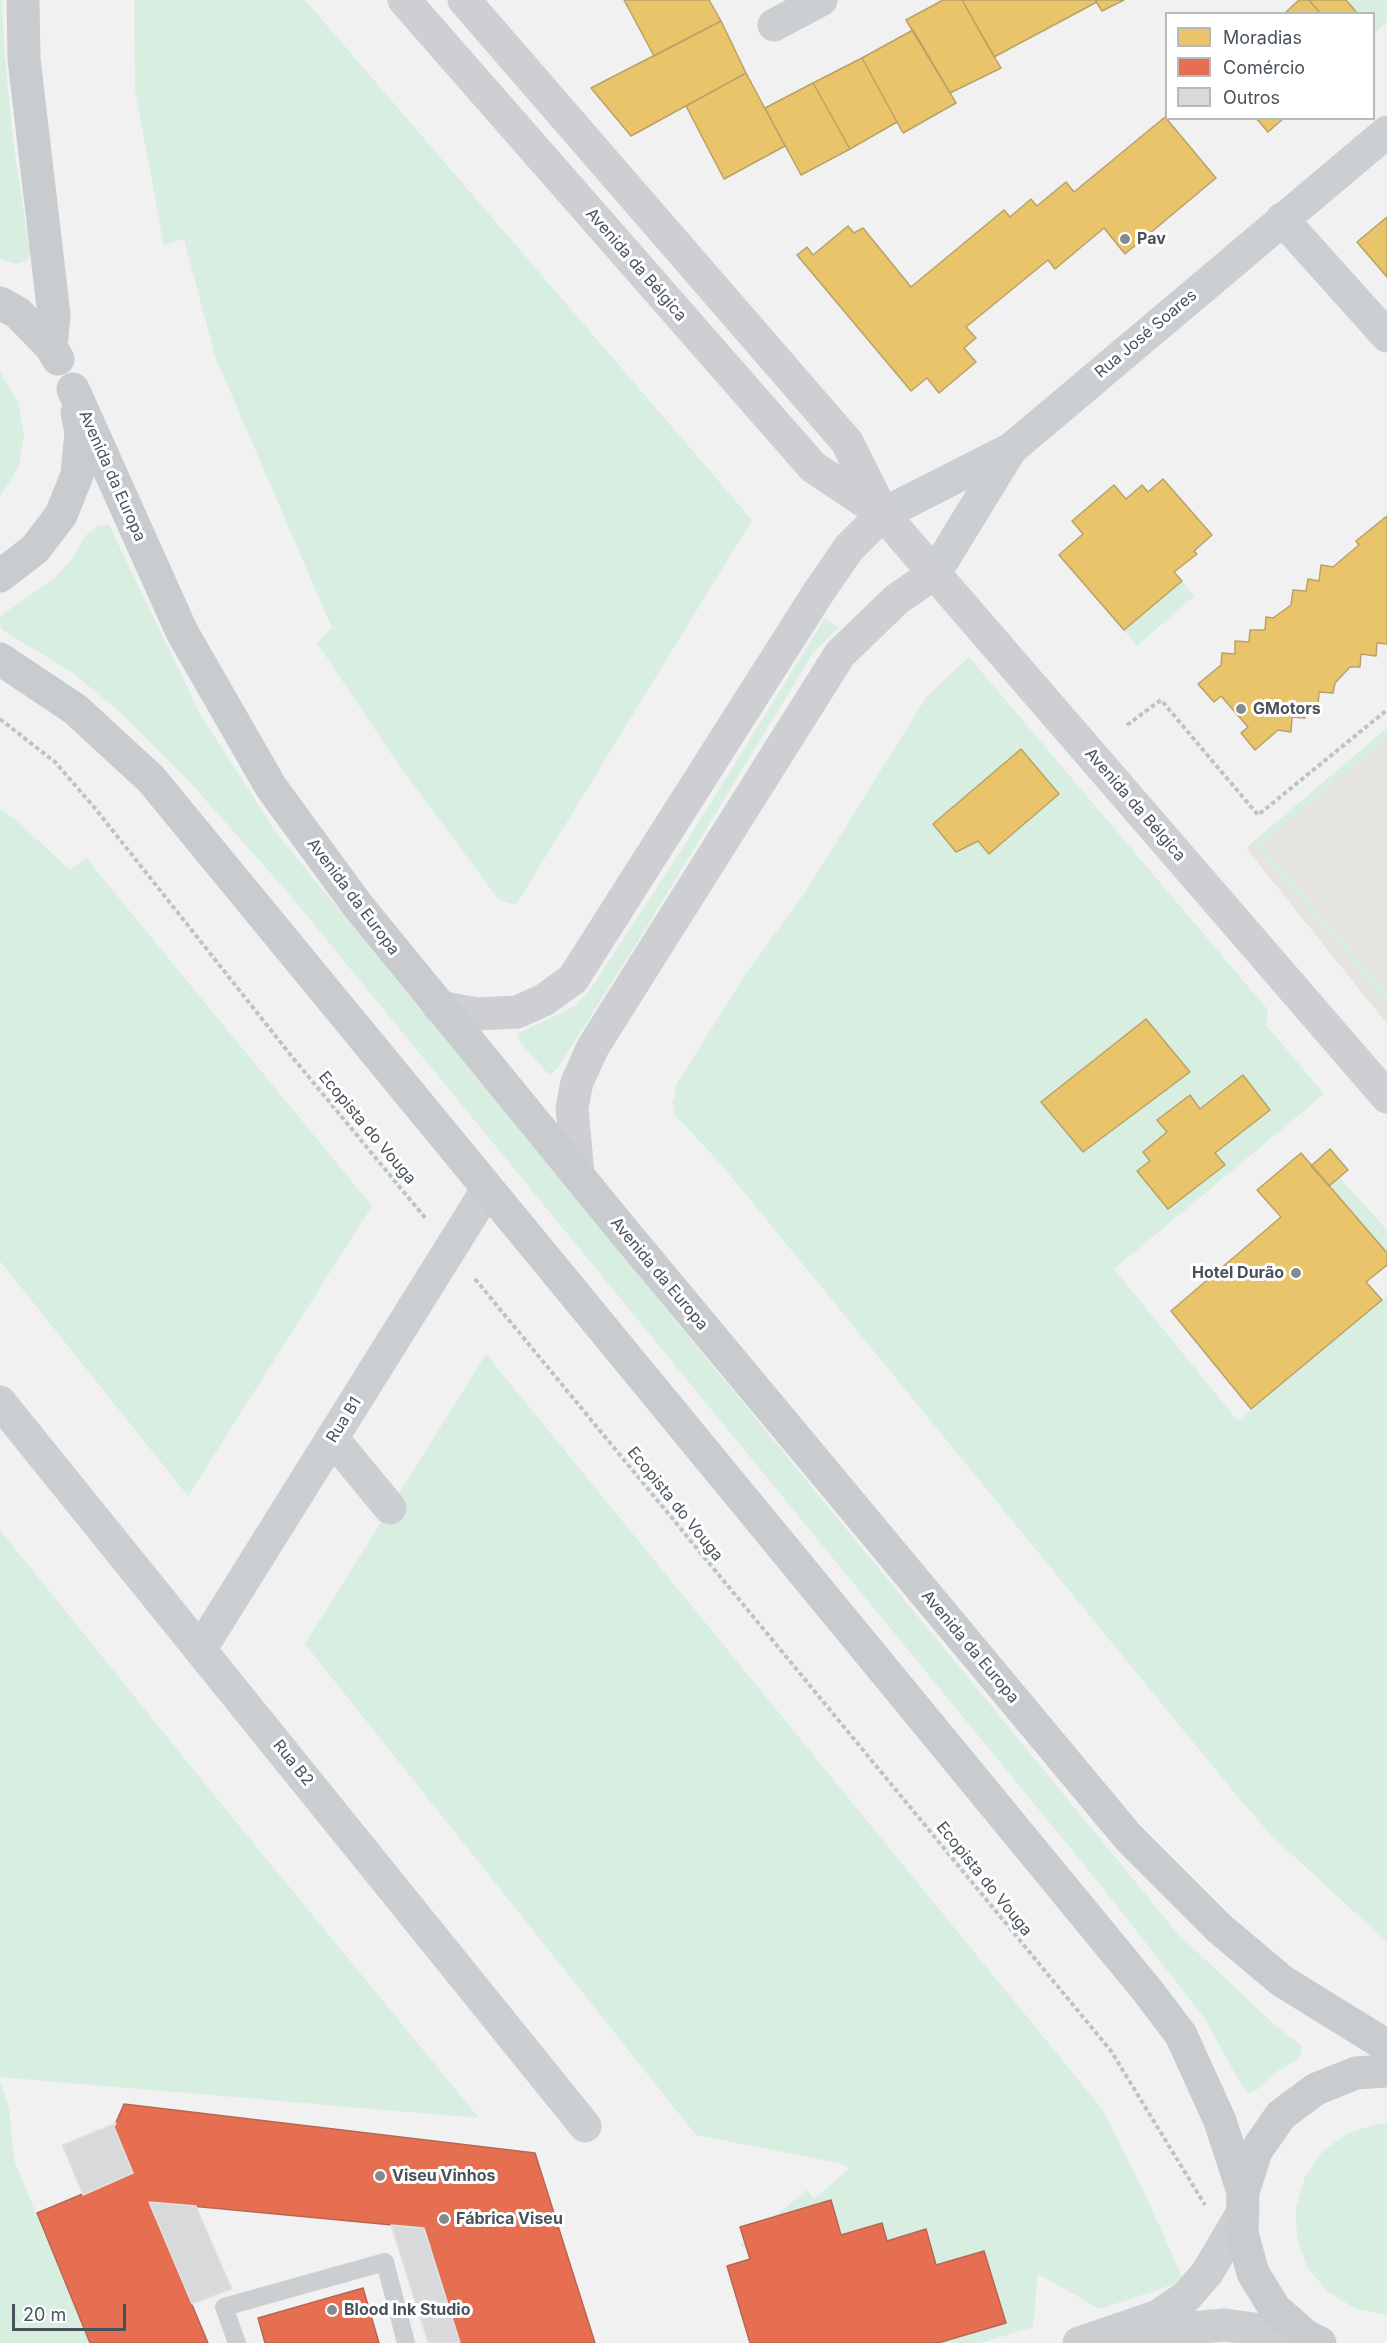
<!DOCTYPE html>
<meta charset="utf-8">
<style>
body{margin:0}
#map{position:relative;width:1387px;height:2343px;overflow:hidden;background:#f1f1f1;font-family:Inter,sans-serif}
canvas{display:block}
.legend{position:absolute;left:1165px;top:12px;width:210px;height:108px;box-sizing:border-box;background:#fff;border:2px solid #b6babd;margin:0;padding:8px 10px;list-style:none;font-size:18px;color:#49525b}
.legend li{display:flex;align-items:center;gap:12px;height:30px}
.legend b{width:30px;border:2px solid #b6babd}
.scale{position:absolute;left:12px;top:2304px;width:114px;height:27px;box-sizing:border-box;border:3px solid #49525b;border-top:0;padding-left:8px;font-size:18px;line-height:21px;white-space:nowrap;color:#49525b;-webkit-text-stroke:4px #fff;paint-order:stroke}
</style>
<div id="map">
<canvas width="1387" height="2343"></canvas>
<ul class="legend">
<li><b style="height:16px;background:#e9c46a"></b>Moradias</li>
<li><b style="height:16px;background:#e76f51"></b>Comércio</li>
<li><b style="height:16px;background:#d8d9db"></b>Outros</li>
</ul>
<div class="scale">20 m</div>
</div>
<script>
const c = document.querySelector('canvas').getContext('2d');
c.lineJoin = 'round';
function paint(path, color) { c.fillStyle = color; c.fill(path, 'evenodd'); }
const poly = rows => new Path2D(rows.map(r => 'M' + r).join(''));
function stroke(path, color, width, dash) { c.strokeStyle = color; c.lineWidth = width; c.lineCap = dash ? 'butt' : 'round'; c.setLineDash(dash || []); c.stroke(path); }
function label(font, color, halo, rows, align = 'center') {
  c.font = font + ' Inter,sans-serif'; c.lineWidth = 6; c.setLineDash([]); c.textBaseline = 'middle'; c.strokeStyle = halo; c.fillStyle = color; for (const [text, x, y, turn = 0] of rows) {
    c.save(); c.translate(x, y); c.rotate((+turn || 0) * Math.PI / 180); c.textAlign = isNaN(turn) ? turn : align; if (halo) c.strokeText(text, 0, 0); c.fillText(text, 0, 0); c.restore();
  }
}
paint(poly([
 [1387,728,1387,1024,1246,848]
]), '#e5e4df');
paint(poly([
 [0,0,2,0,5,59,13,140,30,253,27,261,16,264,0,259],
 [134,0,305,0,752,520,516,905,499,900,396,761,317,643,332,628,215,356,184,239,164,245,135,90],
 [1346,0,1387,0,1387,22,1375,32,1374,14,1358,13],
 [0,372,18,402,24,434,19,466,0,497],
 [109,525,200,714,277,834,1178,1934,1277,2027,1302,2046,1301,2054,1295,2061,1276,2072,1258,2089,1249,2093,1242,2086,1205,2019,1103,1888,290,895,186,778,121,713,73,673,1,629,0,618,3,614,55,578,74,556,85,536,98,526],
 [1182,581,1194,596,1137,646,1124,630],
 [825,618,838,628,813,653,638,941,557,1069,549,1075,519,1041,517,1034,575,1006,590,990,687,841],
 [969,657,1268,1010,1266,1025,1324,1094,1114,1269,1238,1421,1387,1296,1387,1942,1272,1836,1242,1802,721,1164,674,1114,675,1107,672,1103,675,1096,676,1085,745,975,806,891,927,696],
 [1387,728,1387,738,1261,844,1387,994,1387,1002,1253,842],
 [0,809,16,820,70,870,86,858,372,1206,188,1496,0,1261],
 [1339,1177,1387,1230,1387,1253,1329,1186],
 [486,1354,1103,2110,1143,2190,1184,2281,1100,2309,1038,2274,1033,2327,980,2343,821,2343,741,2244,807,2190,814,2199,850,2168,839,2163,696,2135,305,1644],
 [0,1530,218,1800,479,2118,0,2077],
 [0,2081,9,2108,14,2160,89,2343,0,2343],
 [1378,2124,1387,2124,1387,2315,1385,2315,1354,2308,1327,2291,1307,2267,1297,2238,1296,2207,1305,2177,1323,2151,1348,2133]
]), '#d7eee1');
const homes = poly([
 [624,0,709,0,721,21,654,56,624,0],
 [943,0,962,0,1001,68,950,93,906,20,943,0],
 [962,0,1095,0,1097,2,994,57,962,0],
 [1095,0,1124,0,1102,11,1095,0],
 [1299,0,1309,0,1321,14,1284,14,1299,0],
 [1309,0,1346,0,1358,14,1321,14,1309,0],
 [721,21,746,73,631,136,591,88,721,21],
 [913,30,956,103,903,133,862,58,913,30],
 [862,58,897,122,850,149,813,83,862,58],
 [746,73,785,146,724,179,686,106,746,73],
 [813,83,850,149,801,175,765,108,813,83],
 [1165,117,1216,178,1125,254,1104,228,1055,269,1048,260,966,327,976,338,964,348,976,362,939,393,927,378,911,391,797,255,807,247,813,255,848,226,854,233,863,228,911,287,1004,210,1010,217,1031,199,1037,206,1066,182,1074,192,1165,117],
 [1256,118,1284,118,1268,132,1256,118],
 [1387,217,1387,277,1357,242,1387,217],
 [1163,479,1212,535,1194,551,1197,554,1174,572,1182,581,1124,630,1059,555,1083,534,1072,521,1114,485,1126,499,1142,485,1148,492,1163,479],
 [1387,516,1387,644,1377,643,1376,656,1361,654,1360,667,1350,667,1335,683,1333,693,1319,692,1318,705,1306,705,1305,718,1292,717,1291,732,1278,730,1255,750,1241,733,1248,727,1221,696,1214,702,1198,684,1221,665,1222,653,1235,654,1235,641,1249,642,1250,630,1265,630,1266,617,1273,618,1291,605,1293,590,1306,591,1308,579,1319,581,1321,565,1333,567,1359,545,1356,541,1387,516],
 [1021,749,1059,794,989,854,978,841,956,852,933,824,1021,749],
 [1146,1019,1190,1072,1083,1152,1041,1102,1146,1019],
 [1243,1075,1270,1110,1215,1153,1225,1165,1168,1209,1137,1171,1150,1161,1143,1152,1167,1132,1157,1120,1190,1095,1200,1109,1243,1075],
 [1330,1149,1348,1170,1329,1186,1311,1166,1330,1149],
 [1301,1153,1387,1253,1387,1265,1366,1282,1382,1300,1251,1409,1171,1311,1281,1217,1257,1190,1301,1153]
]);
paint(homes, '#e9c46a');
stroke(homes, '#b9a266', 1.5);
const shops = poly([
 [124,2104,535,2153,595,2343,460,2343,424,2228,149,2202,208,2343,90,2343,37,2213,133,2173,114,2127,124,2104],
 [831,2200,841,2235,882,2223,887,2241,926,2229,936,2265,984,2251,1006,2323,938,2343,750,2343,727,2266,750,2259,740,2227,831,2200],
 [363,2288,379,2343,265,2343,258,2318,363,2288]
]);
paint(shops, '#e76f51');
stroke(shops, '#b86654', 1.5);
const building = poly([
 [116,2123,114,2127,133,2173,83,2195,62,2145,116,2123],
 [149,2202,196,2206,232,2289,192,2304,149,2202],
 [391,2225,424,2228,460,2343,428,2343,391,2225]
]);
paint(building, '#d8d9db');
stroke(building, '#e2e3e3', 1.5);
stroke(poly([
 [0,719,55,762,94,807,293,1058,427,1220],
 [1127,725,1161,700,1258,815,1387,710],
 [475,1279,1111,2051,1205,2205]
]), '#bbc5c2', 4, [4.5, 3]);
stroke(poly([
 [237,2343,224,2307,385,2262,406,2343]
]), '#cccfd1', 18);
stroke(poly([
 [774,25,821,0],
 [1282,219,1387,336],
 [883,514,1011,449,1387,132],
 [935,573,1011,449],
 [0,1402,585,2126],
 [332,1438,390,1508],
 [200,1650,487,1190],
 [1142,2332,1225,2325,1306,2336],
 [1079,2343,1158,2316,1187,2296,1207,2273,1243,2212]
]), '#cccfd1', 33);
stroke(poly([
 [404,0,813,467,882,513],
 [464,0,847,442,883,514,1387,1097],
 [439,1007,477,1014,517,1012,544,1000,573,979,818,593,849,548,883,514],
 [578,1174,572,1108,577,1082,593,1047,840,654,897,599,935,573]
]), '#cdcfd2', 33);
stroke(poly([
 [23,0,24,59,54,315,51,347],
 [0,303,18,313,51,347,58,359],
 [73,389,182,632,271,787,358,906,625,1233,1129,1838,1219,1928,1282,1981,1387,2046],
 [0,576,35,549,61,515,77,475,81,432,77,413],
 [0,659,75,709,151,779,1147,1990,1181,2035,1220,2121,1243,2192],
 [1320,2343,1306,2336,1275,2309,1253,2273,1242,2233,1243,2192,1256,2151,1281,2115,1316,2089,1356,2073,1387,2071]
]), '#c8ccce', 33);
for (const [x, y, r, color] of [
 [1125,239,6,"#848a90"],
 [1241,709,6,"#848a90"],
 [1296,1273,6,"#848a90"],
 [380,2176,6,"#848a90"],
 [444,2219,6,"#848a90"],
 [332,2310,6,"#848a90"]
]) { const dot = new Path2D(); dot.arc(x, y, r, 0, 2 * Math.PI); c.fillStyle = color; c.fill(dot); stroke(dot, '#fff', 2); }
label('bold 16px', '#49525b', '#fff', [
 ["Pav",1137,239],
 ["GMotors",1253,709],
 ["Hotel Durão",1284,1273,"right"],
 ["Viseu Vinhos",392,2176],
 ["Fábrica Viseu",456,2219],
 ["Blood Ink Studio",344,2310]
], 'left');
label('16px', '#49525b', '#fff', [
 ["Avenida da Bélgica",636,265,49],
 ["Rua José Soares",1146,334,-40],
 ["Avenida da Europa",112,476,66],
 ["Avenida da Bélgica",1135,805,49],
 ["Avenida da Europa",353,897,53],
 ["Ecopista do Vouga",367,1128,50],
 ["Avenida da Europa",659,1274,50],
 ["Rua B1",344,1420,-58],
 ["Ecopista do Vouga",675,1504,51],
 ["Avenida da Europa",970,1647,50],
 ["Rua B2",293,1763,51],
 ["Ecopista do Vouga",984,1879,51]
]);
</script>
